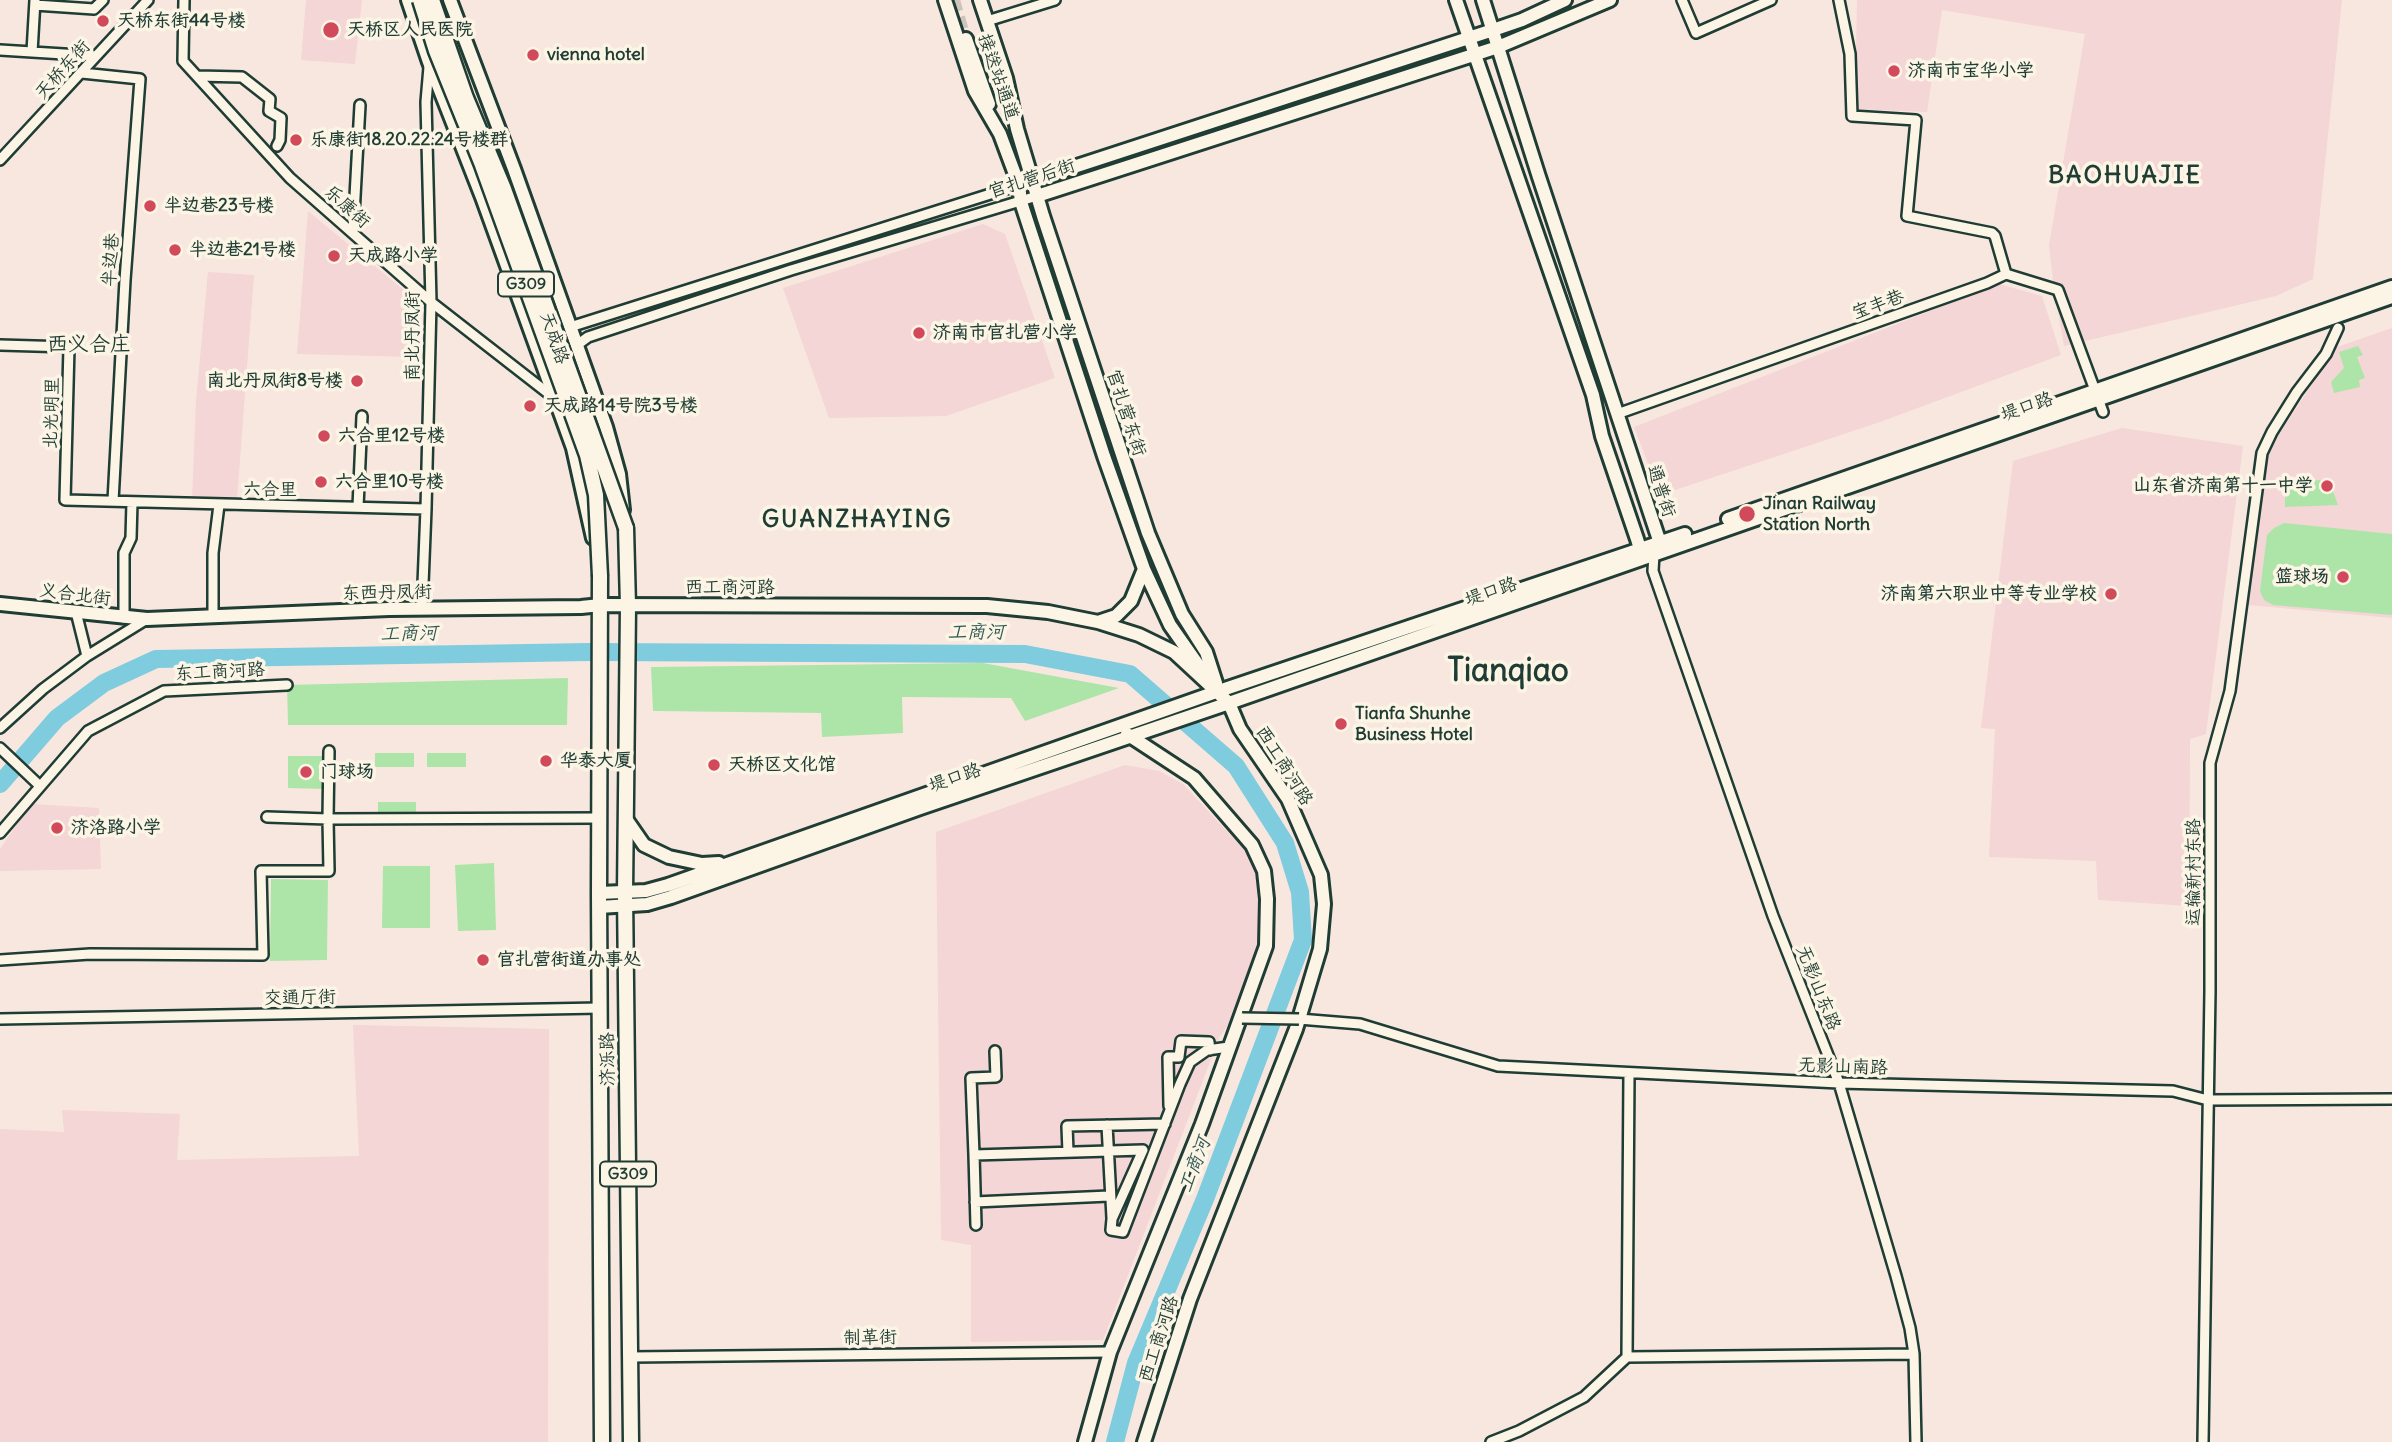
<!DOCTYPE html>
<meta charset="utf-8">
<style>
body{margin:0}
canvas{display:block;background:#f8e7de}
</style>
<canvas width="2392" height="1442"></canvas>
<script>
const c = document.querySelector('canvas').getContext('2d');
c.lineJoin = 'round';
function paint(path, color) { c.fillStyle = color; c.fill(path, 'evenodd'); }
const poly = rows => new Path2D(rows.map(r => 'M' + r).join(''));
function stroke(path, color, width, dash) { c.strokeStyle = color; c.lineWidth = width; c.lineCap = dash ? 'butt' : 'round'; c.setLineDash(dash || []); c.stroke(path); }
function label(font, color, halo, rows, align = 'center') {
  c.font = font + ' Delius,"LXGW WenKai TC",sans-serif'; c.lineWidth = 7; c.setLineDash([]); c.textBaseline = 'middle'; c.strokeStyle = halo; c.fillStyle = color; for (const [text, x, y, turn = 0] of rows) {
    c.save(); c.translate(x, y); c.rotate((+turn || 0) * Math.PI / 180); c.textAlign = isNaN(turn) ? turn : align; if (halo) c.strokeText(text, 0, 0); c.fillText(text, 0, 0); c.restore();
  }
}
paint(poly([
 [306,0,362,0,355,64,301,60],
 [1857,0,2342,0,2313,279,2276,296,2064,346,2054,289,2049,245,2085,34,1942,10,1927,112,1855,109],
 [308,211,417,301,415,357,297,354],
 [983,224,1005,234,1055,378,946,416,829,418,783,288],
 [208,272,254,275,237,499,192,499,196,401],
 [1999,284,2042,296,2061,355,1880,422,1660,495,1634,427],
 [2392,328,2392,618,2248,605,2265,455,2337,347],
 [2122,428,2243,446,2206,734,2190,739,2189,906,2098,900,2096,861,1989,857,1995,729,1981,728,2013,461],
 [1125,765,1159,771,1183,784,1251,857,1261,900,1258,947,1237,1012,1220,1036,1103,1340,971,1342,971,1245,941,1240,936,832],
 [31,804,99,808,101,869,0,871,0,849],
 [353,1025,549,1029,548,1442,0,1442,0,1129,64,1132,62,1110,180,1114,177,1160,359,1156]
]), '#f3d6d5');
paint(poly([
 [2358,346,2363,355,2357,357,2365,378,2359,380,2360,387,2334,393,2331,382,2344,368,2339,352],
 [2329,480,2338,505,2285,507,2285,481],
 [2284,523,2392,534,2392,615,2273,605,2264,600,2260,591,2267,535,2274,528],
 [983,663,1119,688,1025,721,1011,698,902,697,903,733,822,737,821,713,653,711,651,667],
 [568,678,567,725,288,725,287,685],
 [375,753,414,753,414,767,375,767],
 [427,753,466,753,466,767,427,767],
 [288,756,323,756,324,789,288,788],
 [378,802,416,802,416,816,378,816],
 [494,863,496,930,458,931,455,865],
 [383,866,430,866,430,928,382,928],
 [271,879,328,880,327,960,270,961]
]), '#ade5a9');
stroke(poly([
 [2272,425,2284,402,2294,389],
 [2248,522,2252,494]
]), '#59939a', 2.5);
stroke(poly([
 [0,784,57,718,104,683,156,659,590,652,1025,654,1130,674,1236,766,1285,843,1300,892,1303,940,1205,1199,1136,1363,1115,1442]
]), '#7fccde', 18);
stroke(poly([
 [954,0,963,31]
]), '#cdc5bc', 12, [12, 6]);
const minor = poly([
 [35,0,32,52,96,56],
 [184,0,183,61,290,178,431,302,553,397],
 [1682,0,1696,33,1771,0],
 [1839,0,1850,54,1852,116,1916,120,1907,216,1992,233,1995,236,2006,274],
 [35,5,94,9,103,0],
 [987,21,1055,0],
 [0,50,32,52],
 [82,73,140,79,125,280,113,501],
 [197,76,242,77,270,99,269,111,281,118,280,140,277,146],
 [0,160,148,0],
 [353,233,360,105],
 [570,327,1022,184],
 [0,345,69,347,65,500,426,509],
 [577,345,588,337,791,270,1037,196],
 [1617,414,1987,283,2006,274,2058,290,2103,412],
 [358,507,362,416],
 [1654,554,1653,571,1773,916,1839,1083,1896,1276,1910,1328,1914,1354,1916,1442],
 [422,609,426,509,431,302,426,102,429,67],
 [76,612,87,656],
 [213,616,213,553,219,505],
 [124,618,124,553,131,538,132,502],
 [0,728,43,689,87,656,147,619],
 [0,748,40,786],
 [267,817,328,819,329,751],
 [0,833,88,731,164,691,287,685],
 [0,960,90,954,263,955,261,871,329,871,328,819,599,818],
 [0,1019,600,1008],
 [1299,1019,1360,1024,1498,1066,1839,1083,2173,1091,2208,1100,2392,1099],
 [995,1051,996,1077,971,1078,974,1155,1143,1150,1112,1219,1111,1230,1123,1232,1180,1084,1190,1062,1207,1050,1229,1047],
 [1169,1106,1168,1057,1179,1057,1181,1041,1209,1042,1210,1050],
 [1107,1125,1112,1218],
 [1068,1152,1067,1126,1165,1124],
 [974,1155,976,1225],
 [975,1202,1109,1196],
 [630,1357,1110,1352],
 [1627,1357,1629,1073],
 [1491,1442,1519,1431,1584,1397,1627,1357,1914,1354],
 [2203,1442,2210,991,2210,763,2230,691,2262,453,2272,432,2297,392,2326,354,2338,328]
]);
const major = poly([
 [408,0,429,62,482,197,573,448,593,538],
 [450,0,514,169,606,427,619,474,623,510],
 [945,0,975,91,1000,134,1019,185,1021,202,1104,456,1144,569,1170,625,1203,672],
 [980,0,1006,78,1017,129,1043,216,1148,533,1182,614,1206,652,1216,683],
 [1456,0,1593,395,1602,436,1637,539,1640,549,1654,554,1660,543,1539,177,1483,0],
 [966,39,989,104],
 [1034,180,1493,30,1522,20,1565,0],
 [1037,196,1498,47,1610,0],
 [1728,519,2392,287],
 [0,604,147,619,389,609,581,607,601,605,987,606,1048,612,1098,622,1139,635,1174,652,1229,703,1240,729,1288,799,1321,875,1324,904,1320,949,1296,1029,1190,1299,1144,1442],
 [1098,622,1116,616,1131,601,1144,569],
 [626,819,644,845,669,857,702,864,719,863],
 [599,893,646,891,668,885,1216,692,1685,534],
 [599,907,647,904,671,897,920,808,1229,703,2392,297],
 [1085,1442,1110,1352,1202,1124,1266,946,1267,899,1264,871,1252,845,1194,778,1127,734]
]);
const highway = poly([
 [626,528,628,606,625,893,631,1442],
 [600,576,599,893,602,1442]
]);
stroke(minor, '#1f3d34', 14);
stroke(major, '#1f3d34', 18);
stroke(highway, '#1f3d34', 19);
stroke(minor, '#fcf5e5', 9);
stroke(major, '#fcf5e5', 12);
stroke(highway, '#fcf5e5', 14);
const minorBridge = poly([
 [1242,1018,1299,1019]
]);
const highwayBridge = poly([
 [420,0,436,51,482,165,587,455,596,495,600,576],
 [432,0,466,98,504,189,626,528]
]);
stroke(minorBridge, '#1f3d34', 14, []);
stroke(highwayBridge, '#1f3d34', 19, []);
stroke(minorBridge, '#fcf5e5', 9);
stroke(highwayBridge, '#fcf5e5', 14);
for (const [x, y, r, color] of [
 [103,21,7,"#d1495b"],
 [331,30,9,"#d1495b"],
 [533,55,7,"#d1495b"],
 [1894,71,7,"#d1495b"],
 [296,140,7,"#d1495b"],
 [150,206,7,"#d1495b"],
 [175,250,7,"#d1495b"],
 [334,256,7,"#d1495b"],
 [919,333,7,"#d1495b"],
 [357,381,7,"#d1495b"],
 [530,406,7,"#d1495b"],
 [324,436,7,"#d1495b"],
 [321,482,7,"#d1495b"],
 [2327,486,7,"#d1495b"],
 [1747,514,9,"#d1495b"],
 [2343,577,7,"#d1495b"],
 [2111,594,7,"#d1495b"],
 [1341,724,7,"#d1495b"],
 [546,761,7,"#d1495b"],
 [714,765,7,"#d1495b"],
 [306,772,7,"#d1495b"],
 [57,828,7,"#d1495b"],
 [483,960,7,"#d1495b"]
]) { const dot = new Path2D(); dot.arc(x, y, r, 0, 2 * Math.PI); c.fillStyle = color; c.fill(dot); stroke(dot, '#fcf5e5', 2.5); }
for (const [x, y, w] of [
 [526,284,56],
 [628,1174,56]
]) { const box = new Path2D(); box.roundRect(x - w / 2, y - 12.5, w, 25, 5); c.fillStyle = '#fcf5e5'; c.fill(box); stroke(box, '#1f3d34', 2); }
label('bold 16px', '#1f3d34', null, [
 ["G309",526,284],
 ["G309",628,1174]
]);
label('bold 18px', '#1f3d34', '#fcf5e5', [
 ["天桥东街44号楼",117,21],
 ["天桥区人民医院",347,30],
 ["vienna hotel",547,55],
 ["济南市宝华小学",1908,71],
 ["乐康街18.20.22.24号楼群",310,140],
 ["半边巷23号楼",164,206],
 ["半边巷21号楼",189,250],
 ["天成路小学",348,256],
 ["济南市官扎营小学",933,333],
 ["南北丹凤街8号楼",343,381,"right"],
 ["天成路14号院3号楼",544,406],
 ["六合里12号楼",338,436],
 ["六合里10号楼",335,482],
 ["山东省济南第十一中学",2313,486,"right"],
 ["Jinan Railway",1763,504],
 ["Station North",1763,525],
 ["篮球场",2329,577,"right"],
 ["济南第六职业中等专业学校",2097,594,"right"],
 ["Tianfa Shunhe",1355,714],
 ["Business Hotel",1355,735],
 ["华泰大厦",560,761],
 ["天桥区文化馆",728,765],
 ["门球场",320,772],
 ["济洛路小学",71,828],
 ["官扎营街道办事处",497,960]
], 'left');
label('18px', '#1f3d34', '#fcf5e5', [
 ["天桥东街",63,70,-48],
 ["接送站通道",998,77,71],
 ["官扎营后街",1032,179,-18],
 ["乐康街",347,207,42],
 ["半边巷",111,260,-86],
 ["宝丰巷",1878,305,-20],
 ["南北丹凤街",413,336,-90],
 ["天成路",554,338,71],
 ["堤口路",2027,407,-19],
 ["北光明里",52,413,-88],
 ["官扎营东街",1126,413,72],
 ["六合里",270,490,1],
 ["通普街",1661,491,72],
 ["西工商河路",730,588],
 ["堤口路",1491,592,-19],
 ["东西丹凤街",387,593,-1],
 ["义合北街",75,595,7],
 ["东工商河路",220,672,-3],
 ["西工商河路",1284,766,58],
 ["堤口路",955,778,-19],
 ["运输新村东路",2194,872,-90],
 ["无影山东路",1818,988,68],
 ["交通厅街",300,998,-1],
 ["济泺路",608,1059,-91],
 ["无影山南路",1843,1067,2],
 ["制革街",870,1338,-1],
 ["西工商河路",1159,1339,-72]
]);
label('italic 19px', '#325a56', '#fcf5e5', [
 ["工商河",976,633],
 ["工商河",409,634,-1],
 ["工商河",1195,1165,-69]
]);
label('21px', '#1f3d34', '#fcf5e5', [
 ["西义合庄",89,345]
]);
c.letterSpacing = '2px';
label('bold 24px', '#1f3d34', '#fcf5e5', [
 ["BAOHUAJIE",2125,176],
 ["GUANZHAYING",857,520]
]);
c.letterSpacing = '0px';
label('bold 32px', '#1f3d34', '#fcf5e5', [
 ["Tianqiao",1508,672]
]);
</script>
